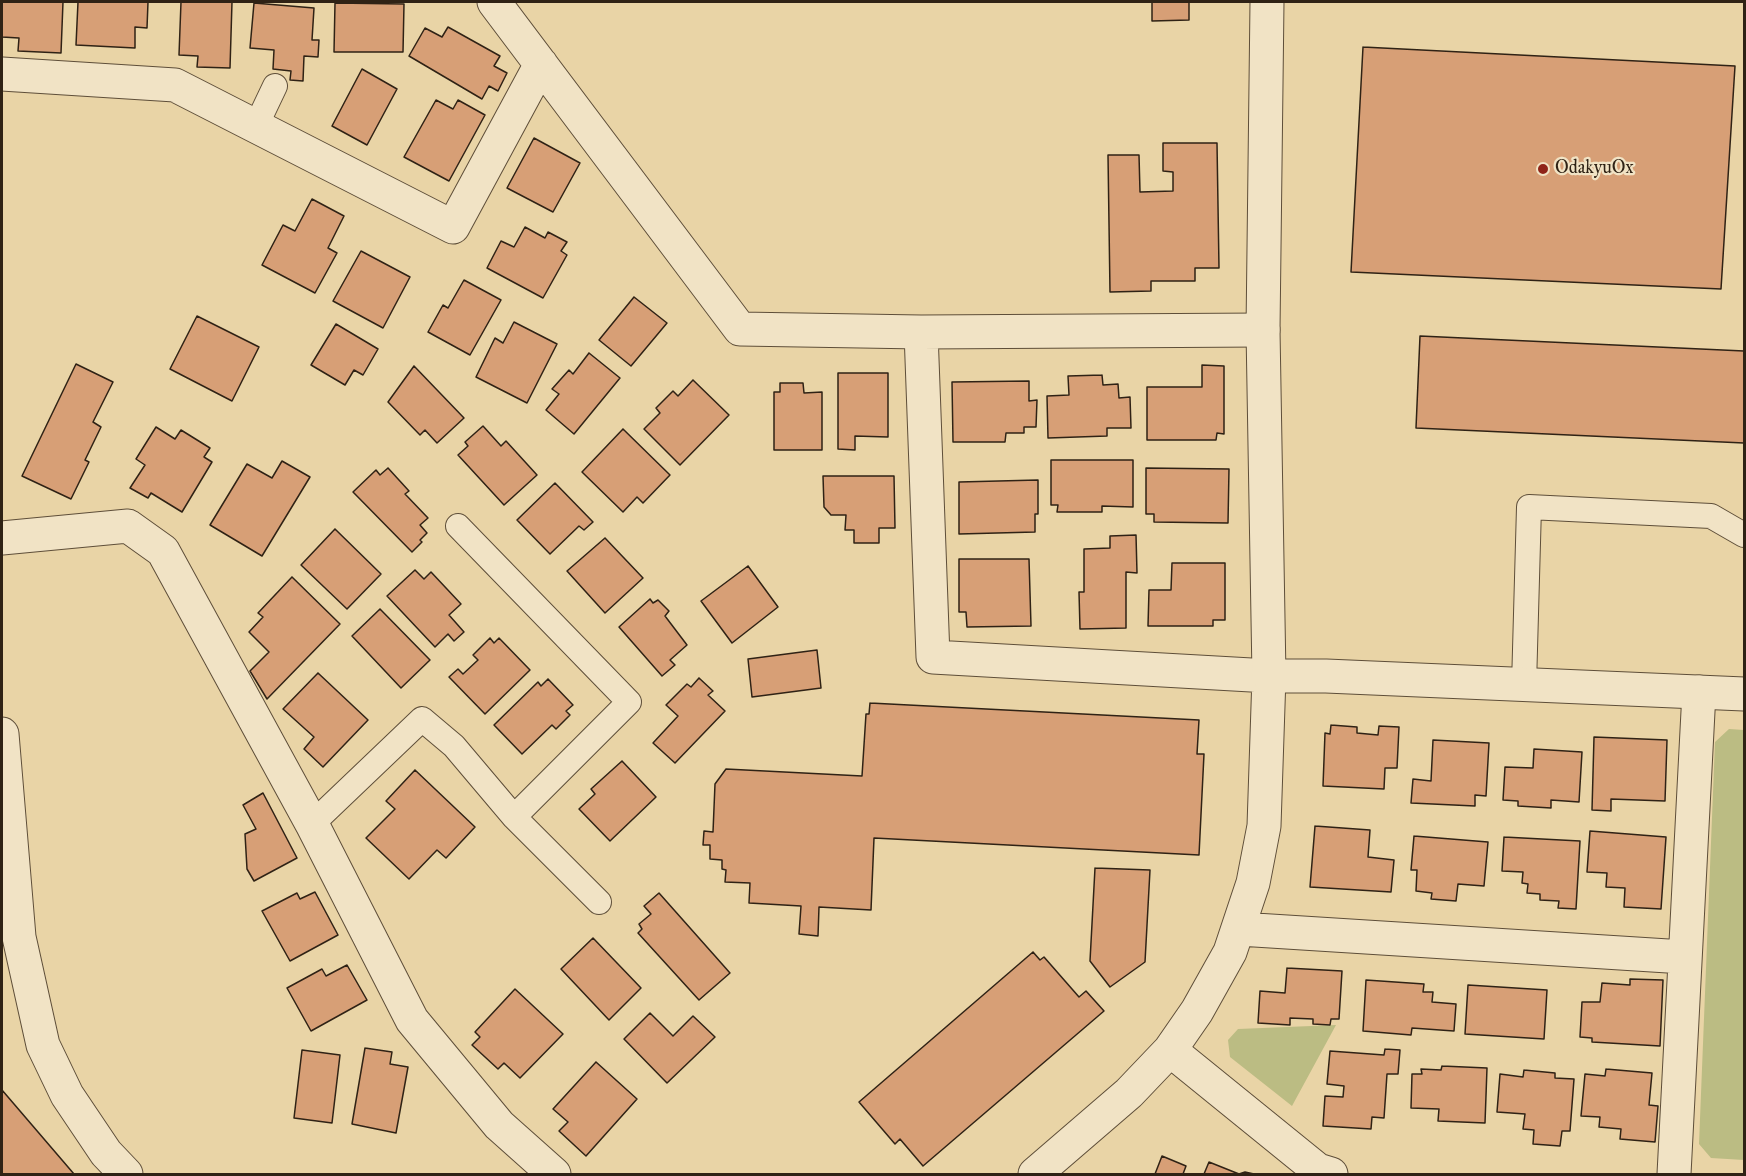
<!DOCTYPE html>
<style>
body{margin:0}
#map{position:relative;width:1746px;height:1176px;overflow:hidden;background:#e9d4a6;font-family:"IM FELL Great Primer",serif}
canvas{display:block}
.frame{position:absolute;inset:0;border:3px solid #2f2215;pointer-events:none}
</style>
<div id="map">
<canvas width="1746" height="1176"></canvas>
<div class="frame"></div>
</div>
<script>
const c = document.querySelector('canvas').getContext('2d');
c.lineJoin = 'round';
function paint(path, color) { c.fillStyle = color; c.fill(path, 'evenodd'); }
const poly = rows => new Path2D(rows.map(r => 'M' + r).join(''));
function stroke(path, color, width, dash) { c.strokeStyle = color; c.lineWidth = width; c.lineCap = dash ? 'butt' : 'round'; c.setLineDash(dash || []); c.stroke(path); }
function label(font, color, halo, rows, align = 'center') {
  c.font = font + ' "IM FELL Great Primer",serif'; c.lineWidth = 4.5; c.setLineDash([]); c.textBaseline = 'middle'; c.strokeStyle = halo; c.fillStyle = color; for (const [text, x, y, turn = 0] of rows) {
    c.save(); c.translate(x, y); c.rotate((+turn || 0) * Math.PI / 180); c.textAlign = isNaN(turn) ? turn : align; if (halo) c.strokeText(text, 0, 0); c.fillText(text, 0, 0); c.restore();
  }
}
paint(poly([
 [1729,729,1744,730,1744,1160,1711,1158,1699,1144,1715,742],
 [1336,1025,1292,1106,1230,1057,1228,1040,1238,1029]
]), '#bbbc83');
const building = poly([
 [2,2,63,2,61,53,18,51,19,38,2,37,2,2],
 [78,2,148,2,147,28,135,27,135,48,76,45,78,2],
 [181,2,232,2,230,68,197,67,198,56,179,55,181,2],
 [1152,2,1189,2,1189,20,1152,21,1152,2],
 [254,3,314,8,312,40,319,40,318,57,304,56,303,81,290,80,291,71,273,69,274,50,250,48,254,3],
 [335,3,404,4,403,52,334,52,335,3],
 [448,27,500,56,494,66,507,73,498,91,489,86,482,99,409,56,425,28,442,37,448,27],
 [1363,47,1735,66,1721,289,1351,272,1363,47],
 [362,69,397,89,367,145,332,126,362,69],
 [436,100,453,109,458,100,485,115,449,181,404,157,436,100],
 [534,138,580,163,553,212,507,188,534,138],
 [1163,143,1217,143,1219,268,1195,268,1195,281,1151,281,1151,291,1110,292,1108,155,1139,155,1140,192,1173,191,1173,172,1163,171,1163,143],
 [312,199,344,216,328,248,337,253,315,293,262,265,283,225,295,231,312,199],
 [525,227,545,238,548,232,567,242,561,251,567,255,543,298,487,268,501,241,514,247,525,227],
 [361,251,410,277,383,328,333,301,361,251],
 [464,280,501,300,470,355,428,332,443,305,448,308,464,280],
 [634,297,667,323,631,366,599,340,634,297],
 [197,316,259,347,232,401,170,369,197,316],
 [514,322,557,344,527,403,476,377,495,338,503,343,514,322],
 [336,324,378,349,363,375,354,370,345,385,311,365,336,324],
 [1420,336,1744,351,1744,443,1416,428,1420,336],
 [589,353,620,378,574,434,546,410,559,394,552,389,569,370,573,374,589,353],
 [76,364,113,382,93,422,101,427,85,460,89,462,71,499,22,476,76,364],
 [1202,365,1224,366,1224,434,1217,433,1216,440,1147,440,1147,387,1202,387,1202,365],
 [414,366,464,418,437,443,425,430,420,435,388,402,414,366],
 [838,373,888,373,888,437,855,436,855,450,838,449,838,373],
 [1102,375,1103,385,1118,384,1119,398,1130,397,1131,428,1107,428,1107,436,1048,438,1047,396,1069,395,1068,376,1102,375],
 [693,380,729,415,680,465,644,429,660,413,656,408,673,391,678,396,693,380],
 [1029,381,1029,401,1037,400,1036,427,1024,427,1024,433,1006,433,1005,442,953,442,952,382,1029,381],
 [780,383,803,383,804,393,822,392,822,450,774,450,774,392,780,392,780,383],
 [483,426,501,446,506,441,537,475,504,505,458,455,468,446,465,442,483,426],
 [156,427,175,439,181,430,210,448,204,457,212,462,182,512,151,493,148,498,130,488,145,465,136,459,156,427],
 [623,429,670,475,643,503,637,497,623,512,582,472,623,429],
 [1051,460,1133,460,1133,507,1102,506,1102,512,1057,512,1058,505,1051,505,1051,460],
 [282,461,310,477,262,556,210,525,247,464,272,478,282,461],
 [388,468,409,491,405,494,428,518,420,525,427,533,420,540,422,542,412,552,353,492,376,470,380,475,388,468],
 [1146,468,1229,469,1228,523,1154,522,1154,514,1146,514,1146,468],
 [823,476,894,476,895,528,879,528,879,543,854,543,854,530,845,530,846,515,831,515,824,507,823,476],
 [1038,480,1038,514,1035,514,1035,532,959,534,959,482,1038,480],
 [555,483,593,522,584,530,579,526,550,554,517,520,555,483],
 [335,529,381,574,347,609,301,565,335,529],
 [1136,535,1137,573,1126,572,1126,628,1080,629,1079,592,1084,592,1084,549,1110,548,1110,536,1136,535],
 [605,538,643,578,605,613,567,571,605,538],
 [959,559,1029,559,1031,626,967,627,966,612,959,612,959,559],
 [1172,563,1225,563,1225,620,1213,620,1213,626,1148,626,1149,590,1171,590,1172,563],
 [748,566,778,607,732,643,701,601,748,566],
 [415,570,424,579,431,572,461,604,449,615,464,632,454,641,448,634,435,647,387,596,415,570],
 [292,577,340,624,267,699,250,671,269,652,249,632,263,617,258,613,292,577],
 [650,599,653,603,658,600,669,611,665,616,687,645,670,660,675,665,662,676,619,627,650,599],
 [380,609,430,660,401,688,352,636,380,609],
 [490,638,494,643,499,638,530,670,485,714,449,677,458,669,463,674,478,660,473,655,490,638],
 [817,650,821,688,752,697,748,659,817,650],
 [318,673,368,720,323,767,304,749,314,737,283,709,318,673],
 [699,678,713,691,708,695,725,711,675,763,653,743,678,716,666,705,687,684,691,687,699,678],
 [548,679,573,705,566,711,570,715,556,729,552,725,522,754,494,725,538,682,541,686,548,679],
 [870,703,1199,720,1197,754,1204,754,1199,855,874,838,871,910,819,907,818,936,799,934,801,906,749,903,750,883,725,882,726,870,722,869,722,860,710,859,710,845,703,845,704,831,713,832,715,784,726,769,862,776,866,714,869,714,870,703],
 [1331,725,1357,727,1357,733,1378,735,1379,726,1399,727,1397,768,1385,768,1384,789,1323,786,1325,733,1330,734,1331,725],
 [1594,737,1667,740,1665,801,1611,799,1611,811,1592,810,1594,737],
 [1433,740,1489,743,1486,796,1475,795,1475,806,1411,803,1413,779,1431,781,1433,740],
 [1534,749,1582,752,1579,802,1551,800,1551,808,1518,806,1518,801,1503,800,1505,767,1533,768,1534,749],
 [622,761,656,797,610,841,579,809,595,794,591,789,622,761],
 [415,770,475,827,446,858,437,850,409,879,366,838,395,809,386,801,415,770],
 [263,793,297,858,254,881,247,869,245,834,256,829,243,805,263,793],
 [1315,826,1370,830,1368,857,1394,860,1391,892,1310,887,1315,826],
 [1590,831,1666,837,1661,909,1624,907,1625,888,1606,887,1607,873,1587,872,1590,831],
 [1414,836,1488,842,1484,886,1458,884,1456,901,1431,899,1432,893,1416,891,1417,870,1411,870,1414,836],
 [1504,837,1580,841,1576,909,1558,908,1559,901,1540,900,1540,894,1527,893,1528,884,1522,883,1523,872,1502,871,1504,837],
 [1095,868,1150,870,1145,962,1110,987,1090,961,1095,868],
 [315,892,338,935,290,961,262,911,297,893,300,899,315,892],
 [659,893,730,973,699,1000,638,933,642,929,639,924,651,914,644,906,659,893],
 [593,938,641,988,609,1020,561,969,593,938],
 [1033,952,1040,960,1044,957,1079,997,1086,991,1104,1011,923,1166,900,1139,895,1144,859,1102,1033,952],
 [347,965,367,1000,311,1031,287,988,322,969,326,976,347,965],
 [1287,968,1342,971,1339,1019,1331,1019,1330,1025,1313,1024,1313,1019,1290,1018,1290,1025,1258,1023,1260,991,1285,993,1287,968],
 [1630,979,1663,980,1660,1046,1592,1042,1592,1038,1580,1037,1582,1002,1600,1002,1602,983,1630,985,1630,979],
 [1366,980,1424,984,1423,992,1433,992,1432,1002,1456,1004,1454,1031,1412,1028,1411,1035,1363,1031,1366,980],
 [1468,985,1547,990,1544,1039,1465,1034,1468,985],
 [515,989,563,1034,520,1078,504,1063,498,1069,472,1045,480,1037,475,1032,515,989],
 [650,1013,673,1036,693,1016,715,1037,667,1083,624,1039,650,1013],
 [365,1048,392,1052,390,1064,408,1067,396,1133,352,1124,365,1048],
 [1385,1049,1400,1050,1398,1074,1387,1074,1384,1118,1372,1117,1371,1129,1323,1126,1325,1096,1343,1097,1344,1086,1327,1084,1330,1051,1384,1055,1385,1049],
 [302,1050,340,1055,332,1123,294,1118,302,1050],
 [596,1062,637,1099,586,1156,559,1131,568,1122,553,1109,596,1062],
 [1442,1066,1487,1068,1485,1123,1438,1121,1439,1109,1411,1108,1412,1074,1422,1074,1421,1069,1441,1070,1442,1066],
 [1606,1069,1652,1073,1649,1105,1658,1106,1655,1142,1620,1139,1621,1129,1599,1127,1600,1117,1581,1116,1585,1074,1605,1076,1606,1069],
 [1524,1070,1555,1073,1555,1078,1574,1079,1570,1131,1562,1131,1560,1146,1533,1144,1534,1130,1523,1129,1525,1114,1497,1112,1500,1074,1523,1077,1524,1070],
 [2,1090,74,1174,2,1174,2,1090],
 [1162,1156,1186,1166,1183,1174,1155,1174,1162,1156],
 [1209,1162,1239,1174,1245,1172,1254,1174,1204,1174,1209,1162]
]);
paint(building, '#d79f76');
stroke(building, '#2f2215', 1.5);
const service = poly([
 [256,126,275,86],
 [458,526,629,702,514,817],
 [1524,685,1529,507,1711,516,1744,535],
 [312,824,422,719,454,746,514,817,599,902]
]);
const minor = poly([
 [494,2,740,329,921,332,1263,330],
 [2,74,175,85,453,227,541,64],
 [921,332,933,657,1269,676,1264,826,1253,883,1230,952,1197,1011,1170,1050,1129,1093,1035,1174],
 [2,538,128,526,163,551,312,824,412,1020,499,1125,554,1174],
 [2,734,19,937,43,1045,67,1095,106,1153,126,1174],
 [1239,929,1684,957],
 [1170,1050,1318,1170,1331,1174],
 [1674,1174,1699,692]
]);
const tertiary = poly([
 [1267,2,1263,330,1269,676,1326,676,1744,694]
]);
stroke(service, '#5e4e39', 26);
stroke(minor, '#5e4e39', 35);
stroke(tertiary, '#5e4e39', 35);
stroke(service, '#f1e3c5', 24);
stroke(minor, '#f1e3c5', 33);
stroke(tertiary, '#f1e3c5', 33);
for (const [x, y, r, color] of [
 [1543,169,6,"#8f2418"]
]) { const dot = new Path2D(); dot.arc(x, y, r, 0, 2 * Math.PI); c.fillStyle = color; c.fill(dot); stroke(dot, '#f1e3c5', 2); }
label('18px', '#2f2215', '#f1e3c5', [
 ["OdakyuOx",1555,169]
], 'left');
</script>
